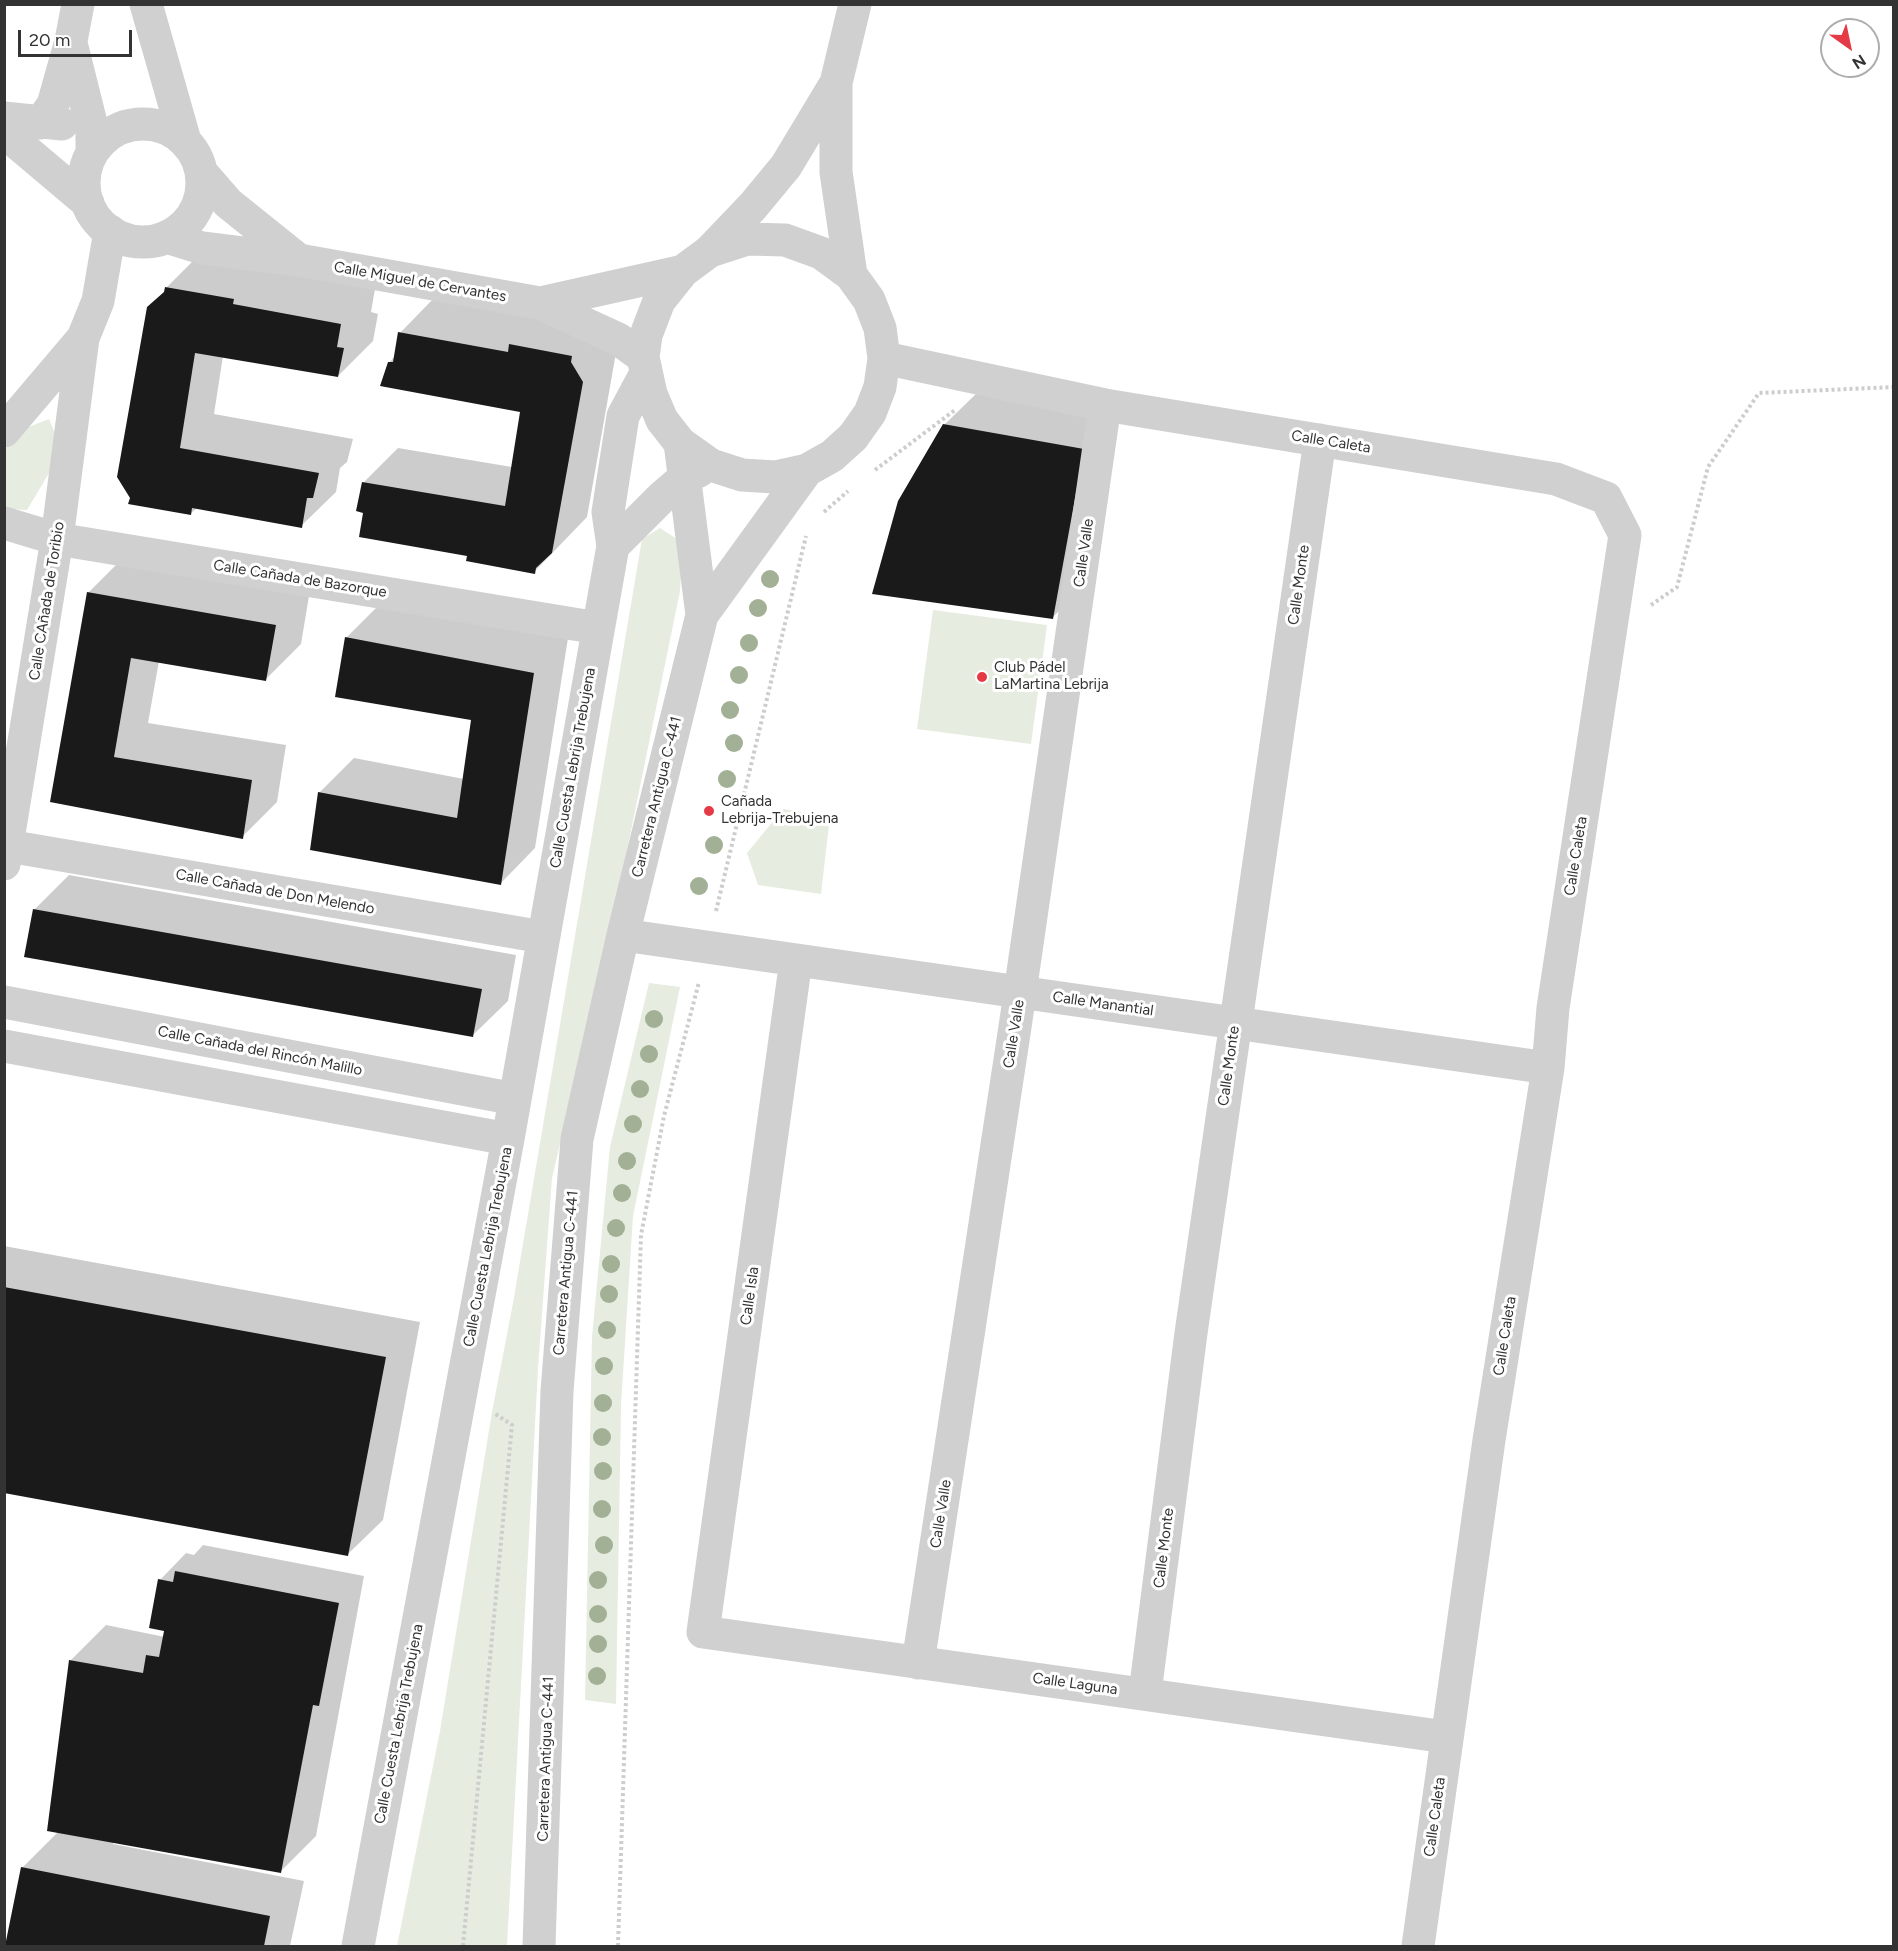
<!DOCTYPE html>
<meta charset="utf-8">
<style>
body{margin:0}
#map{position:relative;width:1898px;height:1951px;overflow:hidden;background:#fff;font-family:Figtree,sans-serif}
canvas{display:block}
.frame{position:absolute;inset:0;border:6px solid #333;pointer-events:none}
.north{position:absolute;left:1820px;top:18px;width:60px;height:60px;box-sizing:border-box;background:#fff;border:2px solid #adadad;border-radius:50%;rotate:147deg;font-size:16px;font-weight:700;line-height:24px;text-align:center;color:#333}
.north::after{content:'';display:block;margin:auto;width:21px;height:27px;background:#e63946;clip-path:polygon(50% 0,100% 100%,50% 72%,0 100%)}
.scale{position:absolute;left:18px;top:30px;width:114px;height:27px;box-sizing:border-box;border:3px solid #333;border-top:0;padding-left:8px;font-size:18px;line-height:21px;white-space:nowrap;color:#333;-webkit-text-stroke:4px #fff;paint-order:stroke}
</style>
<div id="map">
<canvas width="1898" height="1951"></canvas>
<div class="frame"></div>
<div class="north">N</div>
<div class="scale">20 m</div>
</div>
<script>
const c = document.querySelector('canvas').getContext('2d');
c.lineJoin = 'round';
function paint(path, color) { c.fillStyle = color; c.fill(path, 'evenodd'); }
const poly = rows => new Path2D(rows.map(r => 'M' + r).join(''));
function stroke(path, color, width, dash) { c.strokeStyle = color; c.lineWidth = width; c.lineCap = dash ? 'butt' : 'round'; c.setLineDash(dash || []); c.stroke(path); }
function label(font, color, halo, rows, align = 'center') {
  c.font = font + ' Figtree,sans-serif'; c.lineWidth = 6; c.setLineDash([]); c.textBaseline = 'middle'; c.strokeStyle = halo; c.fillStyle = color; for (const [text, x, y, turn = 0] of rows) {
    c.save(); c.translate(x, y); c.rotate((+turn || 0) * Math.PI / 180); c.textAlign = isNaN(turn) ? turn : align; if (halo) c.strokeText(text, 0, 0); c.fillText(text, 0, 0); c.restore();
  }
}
paint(poly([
 [49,419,62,451,27,510,5,509,4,451,21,430],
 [660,528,683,543,680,591,615,909,552,1178,538,1368,507,1946,397,1946,440,1731,492,1412,513,1303,642,539],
 [933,610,1047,625,1031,744,917,729],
 [783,809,830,816,821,894,758,885,747,853],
 [649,983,680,987,633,1216,621,1405,616,1704,585,1700,592,1337,610,1147]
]), '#e6ecdf');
paint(poly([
 [202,252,375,289,371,312,378,314,373,341,338,376,223,356,214,414,353,439,347,462,340,468,336,492,301,526,197,508,190,514,130,503,167,287],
 [434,298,539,317,617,347,587,517,534,572,469,555,365,512,363,483,398,448,512,467,522,411,389,363,395,356,400,333],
 [980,390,1118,414,1088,582,1053,617,944,425],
 [123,558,310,590,301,644,266,679,159,661,148,723,286,745,277,802,242,837,52,800,88,593],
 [381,603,568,638,535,848,501,883,319,793,354,758,464,779,473,719,346,638],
 [69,875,516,955,508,1001,473,1035,34,910],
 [4,1246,420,1322,383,1520,348,1554,4,1492],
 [203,1545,364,1576,316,1836,281,1871,114,1841,113,1844,304,1881,290,1946,7,1946,22,1868,59,1831,48,1829,71,1660,106,1625,165,1637,160,1580,186,1553,194,1555]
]), '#0003');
paint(poly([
 [165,287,234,299,233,304,341,324,337,347,344,348,338,377,195,353,180,448,319,473,313,498,307,498,302,528,192,508,191,515,128,504,130,498,117,477,147,307,164,292],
 [398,332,508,352,509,344,572,356,571,362,583,382,552,553,536,568,535,574,466,561,467,556,359,537,363,513,356,511,362,482,505,506,520,412,380,386,388,362,393,362],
 [943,424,1084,449,1053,619,872,594,898,501],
 [87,592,276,625,266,681,131,658,114,757,252,780,243,839,50,802],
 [345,637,534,673,501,885,310,850,318,792,457,818,471,720,335,697],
 [33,909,482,989,473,1037,24,957],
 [4,1287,386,1357,348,1556,4,1493],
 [175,1571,339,1603,319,1706,313,1705,281,1873,47,1831,69,1660,143,1673,146,1655,159,1657,164,1631,149,1628,158,1579,173,1582],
 [21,1867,270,1916,264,1946,5,1946]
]), '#1a1a1a');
stroke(poly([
 [875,470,955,410],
 [824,512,848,491],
 [1651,605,1677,587,1708,467,1759,393,1894,387],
 [716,911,806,536],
 [463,1946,512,1425,494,1413],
 [618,1946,641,1235,664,1116,699,982]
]), '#cdcdcd', 4, [3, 3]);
stroke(poly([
 [146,4,185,141],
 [71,43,92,127,92,152],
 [4,118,62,124],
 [40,123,53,105,71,41,78,4],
 '84 183a59 59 0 1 1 118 0a59 59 0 1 1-118 0Z',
 [4,132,88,203],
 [202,173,228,203,299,260],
 [166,237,202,248,299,260,540,303,618,339,643,357],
 [710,251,747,239,785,240,821,253,851,275,869,300,880,328,884,358,880,387,870,413,853,437,832,456,807,470,775,477,742,475,711,465,680,443,662,420,651,394,643,357,646,335,659,301,683,271,710,251,753,206,786,166,836,83],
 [851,275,836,172,836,83,855,4],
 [540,303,683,271],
 [884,358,1105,405,1556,479,1606,498,1625,535,1553,1008,1548,1068,1489,1440,1418,1946],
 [4,431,83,338,98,301,110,231],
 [4,523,57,539,598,628],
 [613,546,663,496,684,478,699,471],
 [702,615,807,470],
 [8,846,543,937],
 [4,864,57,539,83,338],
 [623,935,1548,1068],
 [796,960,703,1632,1446,1737],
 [4,1002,515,1099],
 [4,1046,508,1139],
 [918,1663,1015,1027,1105,405],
 [1145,1693,1191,1333,1320,440],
 [358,1946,508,1139,613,546,608,512,623,416,646,373],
 [539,1946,557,1391,577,1139,623,935,702,615,680,443]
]), '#d0d0d0', 33);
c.fillStyle = '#a2b095';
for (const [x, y] of [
 [770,579],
 [758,608],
 [749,643],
 [739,675],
 [730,710],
 [734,743],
 [727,779],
 [714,845],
 [699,886],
 [654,1019],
 [649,1054],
 [640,1089],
 [633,1124],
 [627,1161],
 [622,1193],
 [616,1228],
 [611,1264],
 [609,1294],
 [607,1330],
 [604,1366],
 [603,1403],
 [602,1437],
 [603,1471],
 [602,1509],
 [604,1545],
 [598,1580],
 [598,1614],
 [598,1644],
 [597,1676]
]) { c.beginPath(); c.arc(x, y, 9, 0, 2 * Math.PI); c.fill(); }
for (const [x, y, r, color] of [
 [982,677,6,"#e63946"],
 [709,811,6,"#e63946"]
]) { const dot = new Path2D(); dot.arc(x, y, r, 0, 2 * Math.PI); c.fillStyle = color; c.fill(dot); stroke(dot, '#fff', 2); }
label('15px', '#333', '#fff', [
 ["Calle Miguel de Cervantes",420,282,10],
 ["Calle Caleta",1331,442,9],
 ["Calle Valle",1084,553,-82],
 ["Calle Cañada de Bazorque",300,579,9],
 ["Calle Monte",1299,585,-82],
 ["Calle CAñada de Toribio",47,601,-81],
 ["Calle Cuesta Lebrija Trebujena",573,768,-80],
 ["Carretera Antigua C-441",657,797,-76],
 ["Calle Caleta",1576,856,-81],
 ["Calle Cañada de Don Melendo",275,892,10],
 ["Calle Manantial",1103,1004,8],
 ["Calle Valle",1014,1034,-81],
 ["Calle Cañada del Rincón Malillo",260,1051,11],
 ["Calle Monte",1229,1066,-82],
 ["Calle Cuesta Lebrija Trebujena",488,1247,-79],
 ["Carretera Antigua C-441",566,1273,-85],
 ["Calle Isla",750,1296,-82],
 ["Calle Caleta",1505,1336,-81],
 ["Calle Valle",941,1514,-81],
 ["Calle Monte",1164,1548,-83],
 ["Calle Laguna",1075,1684,8],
 ["Calle Cuesta Lebrija Trebujena",399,1724,-79],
 ["Carretera Antigua C-441",546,1759,-88],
 ["Calle Caleta",1435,1817,-82]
]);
label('15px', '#333', '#fff', [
 ["Club Pádel",994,668],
 ["LaMartina Lebrija",994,685],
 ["Cañada",721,802],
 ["Lebrija-Trebujena",721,819]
], 'left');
</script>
